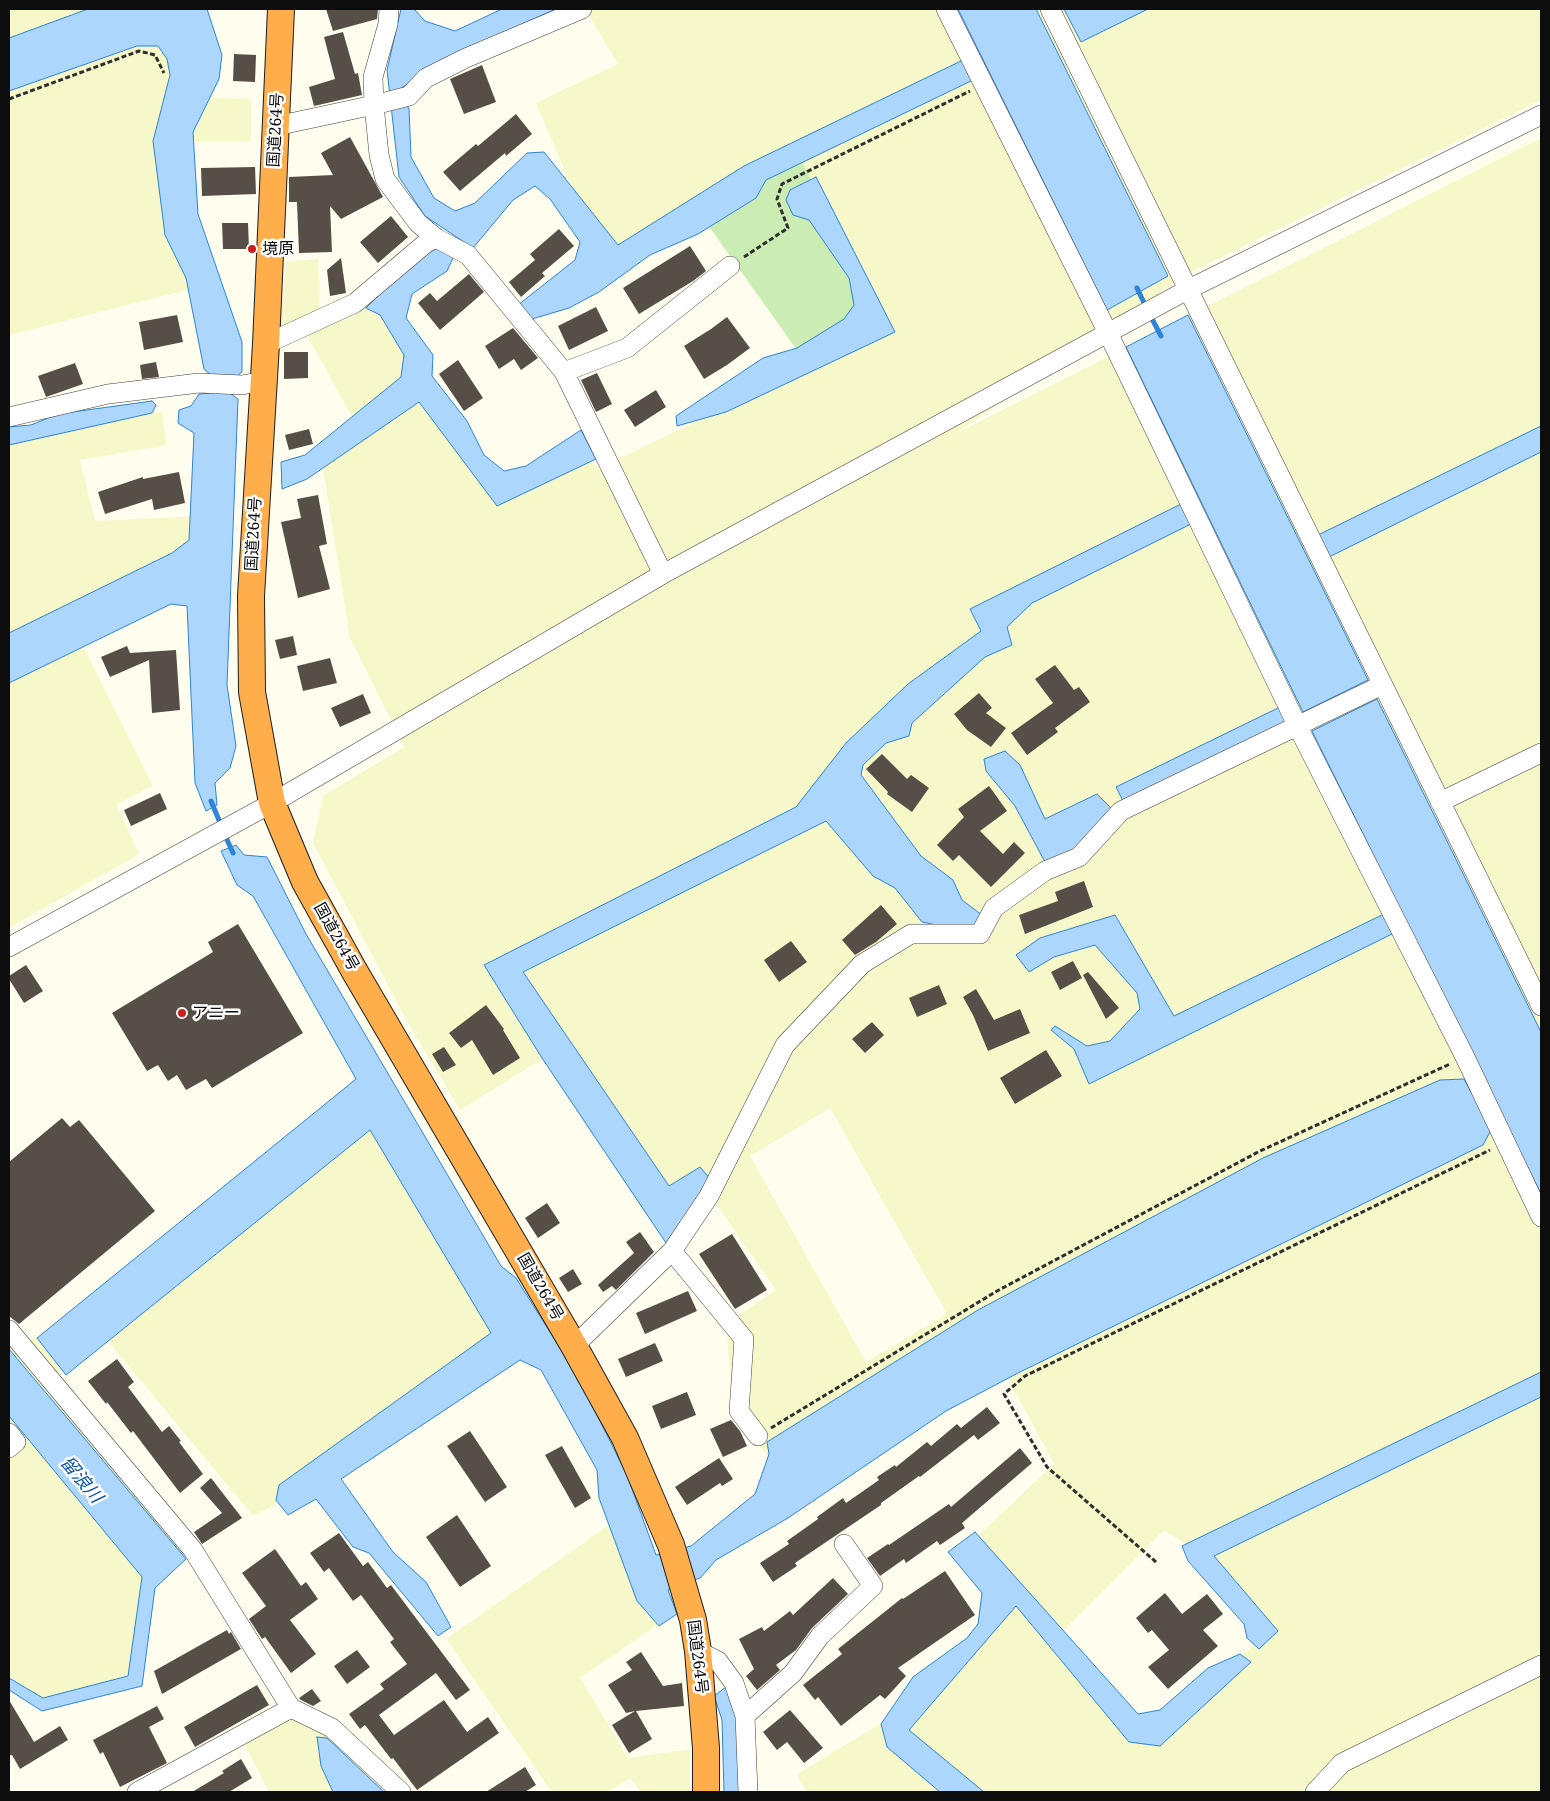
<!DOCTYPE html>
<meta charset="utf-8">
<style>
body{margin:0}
#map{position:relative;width:1550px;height:1801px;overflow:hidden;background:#fffded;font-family:"Noto Serif",serif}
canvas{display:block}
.frame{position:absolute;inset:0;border:10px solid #0d0d0d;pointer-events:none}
</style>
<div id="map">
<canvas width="1550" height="1801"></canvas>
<div class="frame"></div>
</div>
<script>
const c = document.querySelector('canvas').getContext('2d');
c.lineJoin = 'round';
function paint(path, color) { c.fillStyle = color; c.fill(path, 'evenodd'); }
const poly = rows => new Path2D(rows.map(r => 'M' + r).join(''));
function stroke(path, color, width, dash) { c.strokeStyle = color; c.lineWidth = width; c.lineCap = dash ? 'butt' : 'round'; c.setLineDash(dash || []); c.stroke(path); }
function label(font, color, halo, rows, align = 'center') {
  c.font = font + ' "Noto Serif","Noto Sans JP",serif'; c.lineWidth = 5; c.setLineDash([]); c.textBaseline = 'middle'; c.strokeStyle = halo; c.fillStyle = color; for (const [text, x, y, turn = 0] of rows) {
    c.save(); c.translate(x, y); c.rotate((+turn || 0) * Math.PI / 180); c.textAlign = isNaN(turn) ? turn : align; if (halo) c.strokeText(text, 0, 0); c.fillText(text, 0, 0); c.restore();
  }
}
paint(poly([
 [9,9,182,9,194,97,251,99,251,141,186,141,195,288,9,335],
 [585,9,1541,9,1541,100,1187,274,955,434,1541,138,1541,1792,807,1792,796,1775,906,1708,1009,1601,967,1546,1054,1464,1002,1367,795,1495,733,1408,726,1324,776,1290,699,1179,646,1215,542,1059,460,1110,407,1021,313,843,323,796,404,747,350,638,321,455,356,424,301,324,280,332,286,262,318,259,320,321,380,300,500,490,580,451,598,469,891,327,796,151,606,267,536,103,618,64],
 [830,1108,947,1314,866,1362,750,1156],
 [1164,1530,1197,1552,1265,1635,1149,1738,1058,1636],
 [162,412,167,445,80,460,95,521,201,516,196,559,69,618,153,786,116,804,139,854,9,928,9,434,69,420],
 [356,1079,531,1337,324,1480,253,1516,104,1336,46,1383,185,1547,154,1575,133,1678,42,1704,9,1683,9,1323,25,1343,37,1338],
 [625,1514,677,1611,580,1678,628,1758,691,1749,689,1792,641,1792,630,1778,608,1792,552,1792,446,1639],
 [291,1717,327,1730,393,1792,269,1792,244,1743]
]), '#f7f8ca');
paint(poly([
 [796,151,891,327,809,367,698,211]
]), '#cbedb3');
const water = poly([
 [88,9,207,9,222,55,219,79,193,132,198,214,242,342,242,372,232,380,230,393,238,399,227,685,236,746,230,768,215,783,217,805,206,811,195,783,187,606,171,604,9,683,9,633,172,553,189,540,194,433,178,423,179,410,191,406,199,394,210,393,212,376,204,369,186,278,165,235,153,141,170,75,167,59,158,46,137,46,9,91,9,38,88,9],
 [401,9,414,9,425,21,455,31,502,9,556,9,456,53,401,88,401,103,409,108,411,157,434,198,455,211,475,203,527,153,544,152,618,245,744,166,963,60,973,80,766,180,756,198,698,234,650,255,599,292,569,308,532,319,518,305,575,260,580,242,550,199,535,186,513,200,473,248,425,216,399,177,387,70,401,9],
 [958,9,1036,9,1168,276,1107,310,958,9],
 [1064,9,1148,9,1081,42,1064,9],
 [816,177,895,332,726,412,677,426,676,416,763,358,797,348,844,319,854,305,849,278,809,220,793,215,786,200,790,190,816,177],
 [438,248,454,256,447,271,412,294,406,318,433,355,432,376,467,421,484,455,504,471,526,466,581,430,596,459,497,506,419,402,307,479,282,489,281,462,305,455,401,377,404,355,380,315,366,308,414,260,438,248],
 [1188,315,1368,680,1303,712,1126,347,1188,315],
 [152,401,156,405,152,413,9,445,9,427,31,425,58,414,152,401],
 [1541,426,1541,452,1329,557,1318,535,1541,426],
 [1183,503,1193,523,1032,603,1007,627,1012,645,985,657,912,723,909,736,886,743,863,765,861,775,921,856,953,880,962,900,982,915,973,927,956,929,922,922,895,888,873,876,826,821,523,972,669,1186,700,1167,710,1179,701,1200,666,1243,542,1058,484,965,796,807,846,743,908,684,981,631,970,609,1183,503],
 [1377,699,1541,1032,1541,1194,1499,1109,1490,1132,1483,1145,1018,1373,946,1411,788,1518,716,1560,700,1578,668,1590,677,1614,659,1626,637,1601,599,1498,597,1470,541,1370,520,1360,341,1479,393,1552,426,1582,451,1627,438,1636,369,1553,353,1547,316,1499,288,1515,276,1500,279,1485,491,1333,370,1130,66,1375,37,1338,356,1079,253,896,237,885,221,851,236,845,244,855,267,857,306,934,501,1266,516,1278,577,1375,627,1475,656,1555,691,1546,755,1494,769,1454,767,1442,978,1310,1263,1158,1440,1080,1464,1079,1472,1094,1488,1086,1312,731,1377,699],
 [1280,707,1287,722,1123,801,1116,787,1280,707],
 [1005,751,1020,765,1045,819,1097,794,1111,808,1076,851,1045,862,1015,806,986,771,984,759,1005,751],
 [1384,914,1394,933,1089,1084,1074,1049,1051,1030,1055,1026,1087,1046,1110,1041,1140,1009,1137,993,1095,945,1054,957,1029,972,1016,955,1040,938,1115,915,1174,1016,1384,914],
 [9,1349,186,1559,155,1588,142,1686,42,1711,9,1690,9,1678,43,1698,128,1676,142,1577,9,1416,9,1349],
 [1541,1372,1541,1397,1214,1556,1278,1631,1259,1649,1247,1638,1244,1624,1188,1561,1182,1546,1541,1372],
 [975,1532,1138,1714,1160,1710,1208,1668,1240,1654,1251,1662,1160,1746,1129,1742,1016,1606,909,1730,984,1792,940,1792,887,1747,881,1724,913,1677,967,1638,978,1624,982,1593,948,1552,975,1532],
 [726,1687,738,1720,740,1792,724,1792,722,1720,714,1696,726,1687],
 [317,1737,327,1738,384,1792,333,1792,321,1766,317,1737]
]);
paint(water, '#acd6fc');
stroke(water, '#2d84d9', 1);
stroke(poly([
 [1137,288,1146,307],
 [1150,315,1161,336],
 [211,801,221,825],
 [224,833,233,853]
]), '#2d84d9', 5);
paint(poly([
 [326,9,378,9,377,19,333,31],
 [343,32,355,74,358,73,362,95,314,106,309,87,335,79,324,37],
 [234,54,256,55,255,82,233,81],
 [482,65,496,102,464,114,450,79],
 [516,114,532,134,506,156,505,153,460,191,443,172,476,144,478,146],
 [350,137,383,197,341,219,330,206,332,252,299,253,297,202,289,202,289,177,333,175,321,153],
 [255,167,256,194,202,196,201,168],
 [391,216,408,237,378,263,360,242],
 [222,223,248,223,249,249,223,249],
 [559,229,574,246,542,273,545,276,521,297,509,282,535,260,530,254],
 [690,246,706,271,693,281,639,314,623,288],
 [341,258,346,293,330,296,327,270],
 [469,274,484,292,440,330,418,303,430,293,437,301],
 [596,307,608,331,569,350,558,326],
 [177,315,183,342,144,350,139,322],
 [727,317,750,348,727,365,704,379,684,346,711,329],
 [513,328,538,358,521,370,514,359,499,369,485,346],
 [284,352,308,352,308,378,284,379],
 [458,360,483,398,464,411,439,374],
 [156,362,159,377,142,379,140,365],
 [75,363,83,384,46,397,38,376],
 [597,373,612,404,596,412,581,380],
 [656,390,666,407,635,427,624,410],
 [309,429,313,444,289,450,285,435],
 [179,472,185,503,154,510,152,499,105,514,98,492,143,477,143,479],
 [318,495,327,544,319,546,330,589,298,598,281,522,301,518,297,499],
 [293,636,297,655,280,659,275,640],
 [127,646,130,653,176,650,180,710,152,713,149,660,110,677,101,657],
 [330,658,337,683,303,691,297,666],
 [1055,665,1074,690,1079,687,1090,702,1055,728,1058,732,1027,755,1011,733,1053,703,1035,679],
 [979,693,992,708,986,713,1006,728,991,747,967,730,954,714],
 [363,694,371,713,340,727,331,708],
 [882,754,907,779,911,775,929,788,912,812,887,794,888,792,866,769],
 [989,786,1007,811,980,831,1003,854,1014,842,1025,853,991,887,959,855,953,861,937,845,964,817,958,809],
 [160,793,167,809,131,826,124,810],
 [1084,881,1093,907,1025,934,1019,915,1058,901,1055,892],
 [881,905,897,924,876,942,855,955,842,940],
 [238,924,303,1033,212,1088,206,1079,186,1090,177,1075,168,1081,158,1065,147,1071,112,1013,213,952,208,942],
 [791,941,807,962,779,982,764,960],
 [1073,961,1082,978,1060,990,1051,972],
 [26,965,43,991,24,1003,9,979,9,976],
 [1088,972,1119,1008,1106,1019,1083,975],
 [939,985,947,1004,917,1017,909,998],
 [976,989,994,1020,1020,1009,1030,1033,988,1051,973,1015,963,997],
 [486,1005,504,1029,503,1030,520,1058,493,1075,472,1040,461,1048,449,1033],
 [872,1022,884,1035,865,1053,852,1039],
 [444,1047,456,1065,443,1072,432,1054],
 [1046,1050,1062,1076,1015,1104,1000,1078],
 [62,1118,70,1127,79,1120,155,1211,19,1324,9,1316,9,1162],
 [547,1203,560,1223,538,1238,525,1218],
 [640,1232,654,1252,616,1290,612,1286,603,1292,598,1285,634,1253,626,1242],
 [732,1234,767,1290,735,1309,699,1254],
 [573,1269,582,1284,568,1292,559,1278],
 [688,1291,697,1311,645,1334,636,1313],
 [655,1343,663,1361,626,1377,618,1359],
 [117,1359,134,1382,128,1387,162,1432,169,1426,181,1441,179,1442,203,1474,180,1493,133,1431,131,1433,107,1402,106,1404,88,1381],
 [687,1392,696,1415,661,1429,652,1406],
 [987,1407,1000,1423,978,1440,974,1435,920,1477,919,1476,881,1503,881,1505,795,1563,797,1566,773,1582,760,1563,789,1544,787,1541,818,1519,817,1517,843,1498,846,1503,879,1480,877,1477,895,1465,896,1467,927,1442,931,1446,957,1424,961,1428],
 [731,1420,740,1431,747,1446,723,1457,710,1429],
 [470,1431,507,1487,485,1502,447,1446],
 [562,1446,591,1498,575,1508,545,1455],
 [1020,1448,1032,1463,962,1523,965,1528,940,1545,937,1541,906,1563,904,1559,880,1576,867,1558,888,1544,889,1545,949,1504,951,1507],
 [719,1458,733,1479,722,1486,720,1483,687,1505,675,1487],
 [211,1478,242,1518,202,1544,194,1532,222,1513,200,1488],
 [457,1515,491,1566,460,1587,426,1537],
 [339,1533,363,1566,368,1562,387,1588,391,1585,470,1690,456,1700,436,1673,379,1715,394,1735,444,1700,467,1732,488,1717,499,1733,417,1790,393,1758,391,1759,365,1725,360,1729,349,1714,384,1689,380,1684,407,1664,390,1642,394,1639,361,1595,353,1601,329,1568,324,1572,310,1553],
 [275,1549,301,1586,306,1582,318,1599,290,1620,316,1654,291,1673,265,1637,262,1639,249,1619,266,1606,242,1573],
 [945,1571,975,1615,898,1668,906,1676,885,1699,880,1695,841,1726,818,1697,815,1700,803,1685,842,1654,838,1649,902,1598,903,1599],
 [833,1578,848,1594,812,1628,796,1650,776,1665,780,1670,757,1690,746,1676,754,1669,739,1639,762,1627,764,1631,790,1611,793,1615],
 [1165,1593,1182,1614,1207,1594,1223,1614,1203,1630,1218,1646,1168,1689,1148,1667,1169,1650,1152,1630,1148,1633,1136,1618],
 [227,1630,229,1634,231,1632,241,1649,162,1694,154,1671],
 [357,1650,370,1667,347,1684,334,1666],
 [641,1652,663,1686,682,1683,684,1706,636,1711,652,1739,629,1753,612,1725,635,1711,626,1713,608,1685,632,1670,626,1662],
 [257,1685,269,1705,195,1747,184,1727],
 [312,1689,321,1701,313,1706,301,1700,299,1698],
 [9,1700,34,1742,60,1726,68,1740,20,1769,12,1755,9,1755],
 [157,1706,164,1719,149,1727,167,1763,120,1787,103,1752,100,1754,93,1740],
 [790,1710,823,1748,804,1763,787,1742,777,1750,763,1732],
 [241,1759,252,1778,229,1792,192,1792,224,1773,222,1771],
 [525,1767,536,1785,525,1792,486,1792]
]), '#564f48');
const minor = poly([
 [389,9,388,24,373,77,374,105,379,155,385,179,418,223,436,238,468,255,564,372,663,574],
 [946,9,1108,333,1298,727,1465,1057,1541,1217],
 [1050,9,1541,1006],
 [276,126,374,105,409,96,426,78,466,58,582,9],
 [266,344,355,303,426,243,436,238],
 [564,372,627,348,730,266],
 [9,417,108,394,199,383,242,385,264,381],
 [1440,802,1541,753],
 [9,947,272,803,663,574,1189,289,1541,115],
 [672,1251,744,1339,739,1411,758,1436],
 [9,1330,193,1550,291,1708,332,1728,401,1792],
 [574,1346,672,1251,709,1196,785,1045,862,964,911,934,980,934,994,908,1045,871,1079,857,1121,811,1382,685],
 [9,1433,16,1442,9,1448],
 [698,1651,718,1661,734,1683,745,1716,748,1792],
 [745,1716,793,1673,820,1636,873,1586,844,1544],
 [137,1792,291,1708],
 [1315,1792,1342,1763,1541,1665]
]);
const highway = poly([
 [281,9,266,344,251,596,252,692,272,803,305,882,355,972,574,1346,625,1438,671,1545,693,1620,698,1651,706,1748,706,1792]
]);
stroke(minor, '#404040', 20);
stroke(highway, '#1e1e1e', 28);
stroke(poly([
 [9,99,139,51,155,55,164,73],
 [744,257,788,228,777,199,782,184,970,91],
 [771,1428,997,1291,1260,1151,1450,1064],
 [1156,1562,1047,1467,1004,1394,1025,1376,1490,1150]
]), '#2f2f2f', 3, [5, 2.5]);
stroke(minor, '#fff', 19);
stroke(highway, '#ffae4b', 26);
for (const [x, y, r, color] of [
 [252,249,5,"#c92119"],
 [182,1013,5,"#c92119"]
]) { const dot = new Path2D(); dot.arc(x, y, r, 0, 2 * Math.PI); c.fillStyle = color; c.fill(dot); stroke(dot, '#fff', 2); }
label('16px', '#0d0d0d', '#fff', [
 ["国道264号",276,130,-87],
 ["国道264号",254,534,-87],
 ["国道264号",336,937,61],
 ["国道264号",540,1287,60],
 ["国道264号",697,1657,83]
]);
label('16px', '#0d0d0d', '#fff', [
 ["境原",262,249],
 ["アニー",192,1013]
], 'left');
label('italic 18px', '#0b56a9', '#fff', [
 ["留浪川",81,1480,50]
]);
</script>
